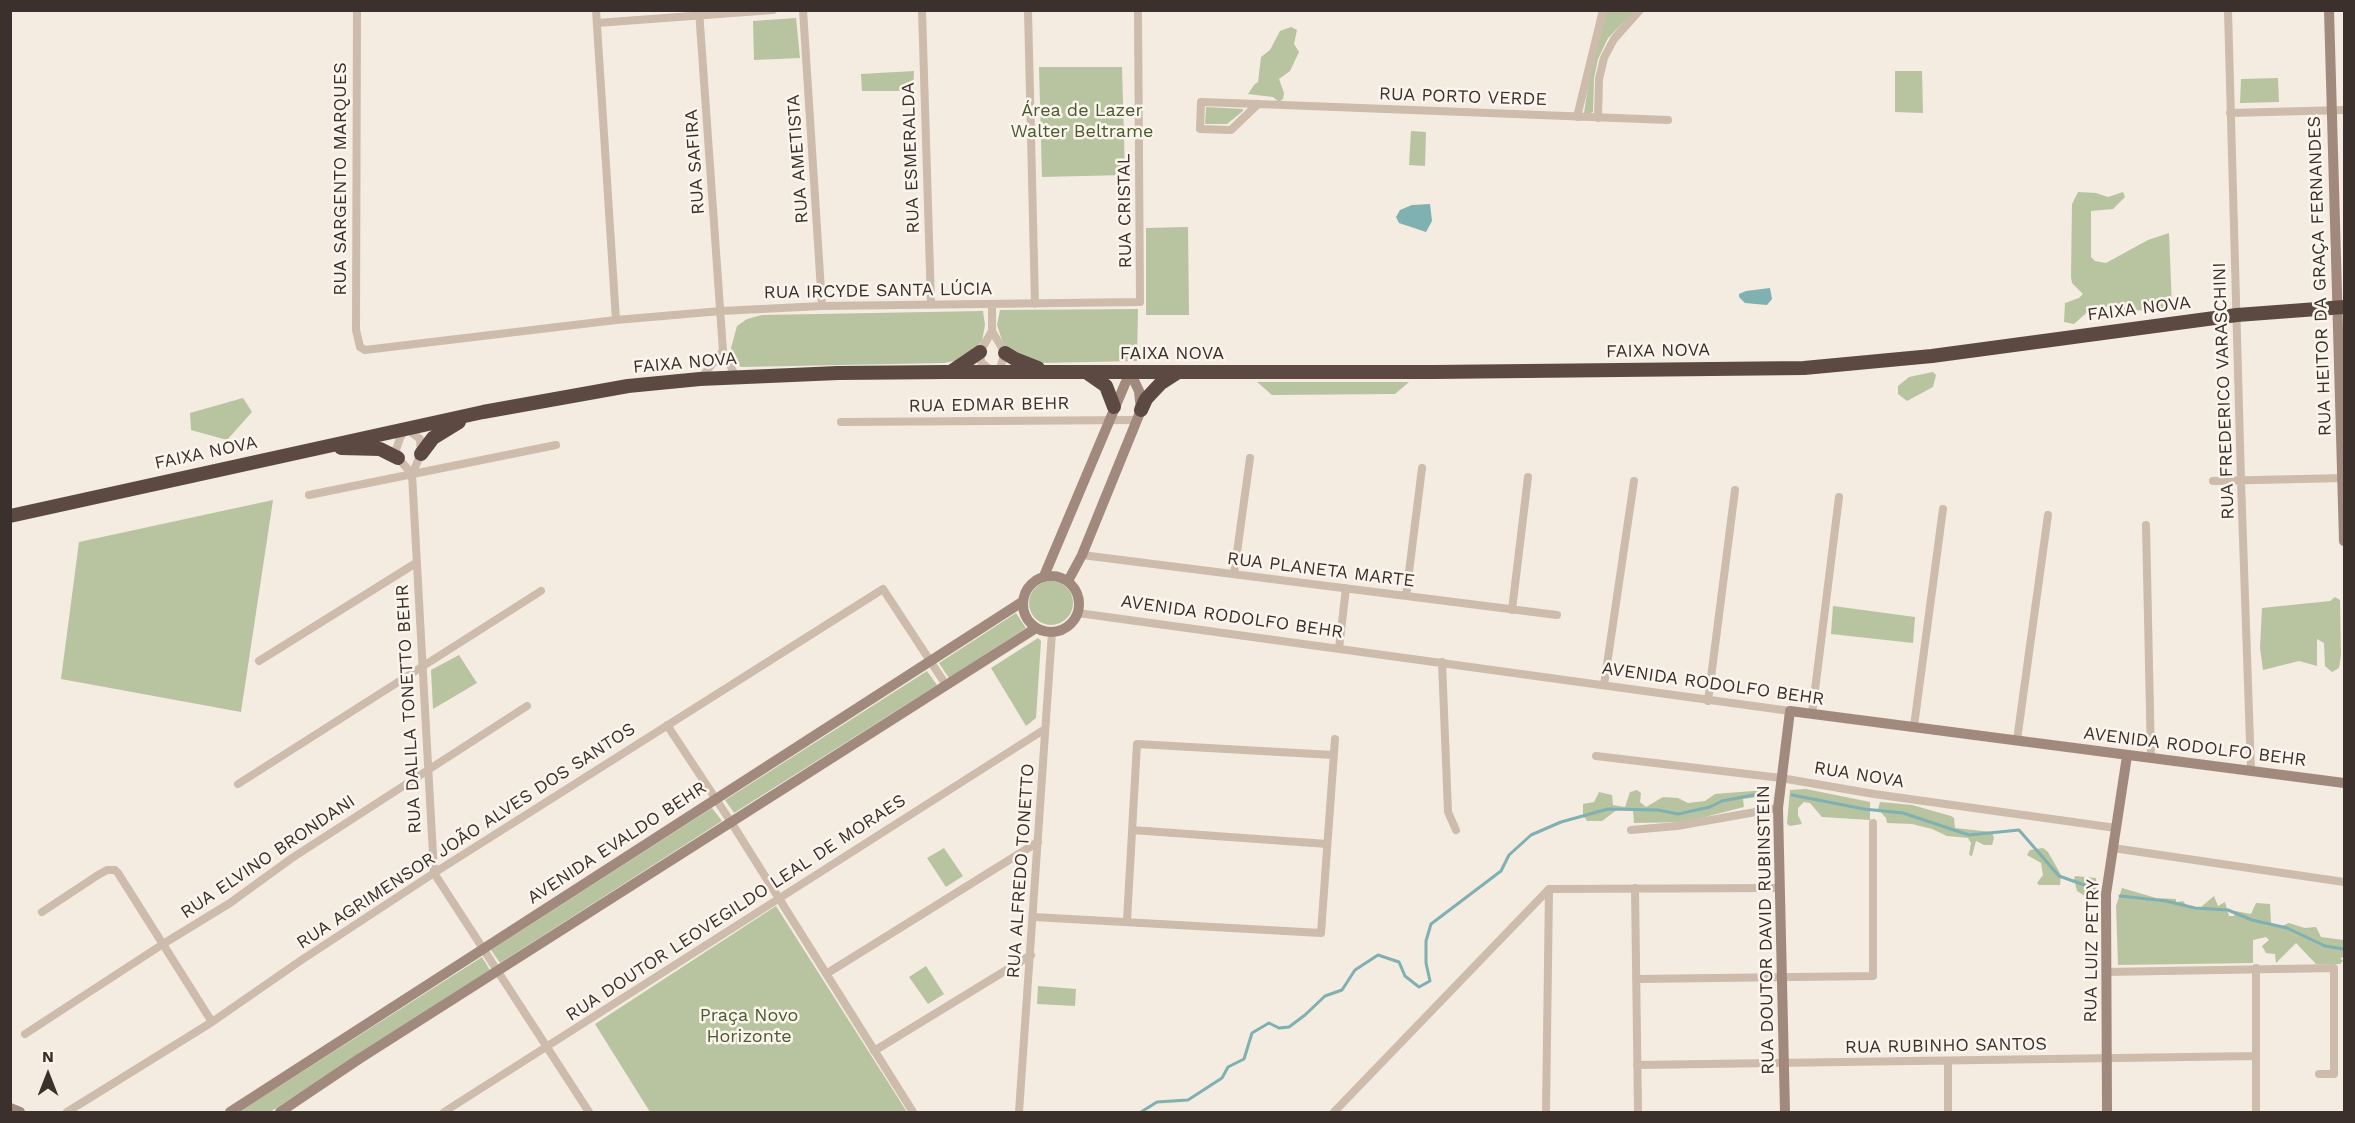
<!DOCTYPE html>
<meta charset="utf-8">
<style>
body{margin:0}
#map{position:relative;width:2355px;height:1123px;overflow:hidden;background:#f4ebe1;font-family:"Work Sans",sans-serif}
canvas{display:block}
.frame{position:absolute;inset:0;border:12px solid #3b302b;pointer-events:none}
.north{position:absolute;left:18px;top:1045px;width:60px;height:60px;-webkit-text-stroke:4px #fbf5ee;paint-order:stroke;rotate:0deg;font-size:16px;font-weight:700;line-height:24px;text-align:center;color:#3b302b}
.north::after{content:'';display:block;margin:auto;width:21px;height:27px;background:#3b302b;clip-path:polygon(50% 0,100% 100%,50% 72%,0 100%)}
</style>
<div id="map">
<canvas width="2355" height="1123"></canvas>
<div class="frame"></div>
<div class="north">N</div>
</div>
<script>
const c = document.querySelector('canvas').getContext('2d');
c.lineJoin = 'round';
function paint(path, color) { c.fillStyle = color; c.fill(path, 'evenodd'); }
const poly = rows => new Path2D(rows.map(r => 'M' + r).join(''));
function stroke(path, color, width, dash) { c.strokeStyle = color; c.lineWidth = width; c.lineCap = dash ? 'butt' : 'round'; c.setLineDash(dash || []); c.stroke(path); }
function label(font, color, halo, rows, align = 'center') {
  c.font = font + ' "Work Sans",sans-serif'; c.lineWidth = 5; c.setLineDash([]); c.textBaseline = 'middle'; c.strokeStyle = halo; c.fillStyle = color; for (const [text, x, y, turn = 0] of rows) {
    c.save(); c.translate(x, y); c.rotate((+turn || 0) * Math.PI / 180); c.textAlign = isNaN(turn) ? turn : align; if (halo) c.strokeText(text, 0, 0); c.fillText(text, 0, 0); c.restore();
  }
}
paint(poly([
 [1606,11,1635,11,1608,38,1598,59,1594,78,1593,112,1587,114,1584,113,1589,81],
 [796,18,800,58,754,60,753,21],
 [1291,27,1297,30,1294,44,1299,52,1290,71,1279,79,1284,93,1283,99,1279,102,1273,97,1248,94,1254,85,1258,82,1261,57,1270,50,1280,31],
 [1039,67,1122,67,1125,175,1042,177],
 [914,71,913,91,862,91,861,74],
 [1895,71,1922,71,1923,113,1895,112],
 [2278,78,2279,102,2240,103,2241,79],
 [1206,107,1243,109,1243,111,1227,124,1205,124],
 [1411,131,1426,132,1425,166,1409,165],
 [2078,192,2096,193,2108,197,2123,192,2125,197,2113,209,2091,211,2091,257,2095,261,2106,263,2148,240,2169,233,2172,308,2165,311,2125,310,2114,306,2092,308,2074,324,2064,322,2065,303,2079,298,2083,294,2072,283,2071,277,2072,204],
 [1188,227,1189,315,1146,315,1146,228],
 [1138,309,1137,361,1040,363,1012,353,1003,343,997,325,1000,310],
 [983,311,985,325,982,341,972,352,960,360,944,363,741,367,733,359,731,348,737,326,747,319,762,315],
 [1933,372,1936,375,1933,387,1907,401,1898,394,1898,386,1909,377],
 [1257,382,1409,382,1395,394,1272,395],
 [243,398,252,412,227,440,191,430,190,413],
 [273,500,241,712,61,679,79,542],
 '1029 603a22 22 0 1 1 44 0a22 22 0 1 1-44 0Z',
 [2335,597,2340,600,2341,655,2339,668,2332,672,2325,666,2324,643,2317,639,2317,666,2299,661,2263,670,2260,648,2262,608,2330,601],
 [1833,606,1915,617,1913,643,1831,634],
 [1016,613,1026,628,949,678,939,663],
 [1038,638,1041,641,1036,718,1026,726,991,668],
 [459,655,477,683,433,709,431,670],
 [927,671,937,685,734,813,725,800],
 [1806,789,1870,802,1870,820,1822,817,1810,803,1804,802,1798,808,1798,815,1802,824,1790,826,1787,824,1790,790],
 [1637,790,1641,793,1640,802,1646,807,1663,797,1678,798,1688,803,1705,801,1715,794,1766,790,1764,796,1743,799,1744,807,1685,822,1634,823,1633,811,1618,809,1602,821,1587,821,1583,815,1583,804,1594,802,1599,792,1612,795,1613,805,1625,807,1630,792],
 [1880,802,1912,805,1951,816,1954,818,1955,828,1992,832,1994,838,1992,845,1984,845,1976,841,1972,856,1969,855,1971,843,1968,838,1947,836,1932,829,1912,824,1887,823,1886,818,1878,809],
 [712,808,722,821,500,963,491,950],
 [944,848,963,876,946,887,927,858],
 [2043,848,2048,852,2061,875,2060,885,2039,885,2037,883,2043,875,2041,863,2027,855,2030,850],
 [2075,876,2096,878,2097,895,2088,898,2077,891,2074,879],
 [2122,888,2156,898,2176,899,2176,902,2183,901,2188,907,2200,908,2214,896,2218,906,2225,902,2229,916,2234,916,2235,911,2251,914,2256,903,2270,904,2271,923,2280,927,2289,923,2305,928,2316,927,2321,937,2344,940,2344,957,2340,958,2343,961,2340,964,2316,964,2296,943,2276,963,2275,954,2266,953,2262,946,2269,940,2266,937,2253,940,2253,963,2118,965,2116,906],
 [776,906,907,1112,650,1112,595,1024],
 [482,957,490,970,270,1112,239,1112],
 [926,966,944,994,928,1004,909,977],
 [1038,986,1076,989,1075,1006,1037,1004]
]), '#b8c4a0');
paint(poly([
 [1430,204,1432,221,1426,232,1399,223,1396,217,1400,210,1412,205],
 [1770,288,1772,299,1767,305,1745,303,1739,297,1739,294,1746,291]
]), '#7fb0b2');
stroke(poly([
 [1792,795,1864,809,1903,813,1969,835,2019,830,2059,876,2093,888],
 [2120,896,2166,901,2195,908,2228,910,2252,920,2287,928,2325,946,2344,949],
 [1141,1112,1157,1102,1188,1100,1222,1078,1228,1067,1244,1059,1252,1033,1269,1023,1279,1028,1289,1027,1305,1015,1325,996,1342,990,1355,970,1378,955,1399,962,1405,976,1419,987,1430,981,1426,963,1426,941,1431,924,1501,871,1509,855,1531,835,1561,822,1608,809,1658,810,1678,814,1710,807,1722,801,1764,793]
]), '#7fb0b2', 3);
stroke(poly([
 [357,10,356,330,360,347,365,350,616,320,721,311,822,306,1140,302,1138,10],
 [596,10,616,320],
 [699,10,723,351,736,377],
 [803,10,822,306],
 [922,10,931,304],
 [1028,10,1035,304],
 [2228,10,2241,481,2251,771],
 [597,23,773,10],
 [1258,104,1231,130,1200,129,1201,102,1258,104,1668,120],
 [2230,113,2344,110],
 [1577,117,1603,10],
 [1598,118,1599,79,1604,58,1614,39,1640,10],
 [992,331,1005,353,1000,368,993,372,981,362,980,352,992,331,992,304],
 [700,379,723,351],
 [841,422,1137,420],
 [412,474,398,458,396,450,400,438,406,428,420,439,421,454,412,474,434,873,589,1112],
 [2213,481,2344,478],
 [309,495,556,445],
 [2146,525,2151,758],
 [1082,555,1557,615],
 [1234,574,1250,458],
 [1406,596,1422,468],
 [1512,610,1528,477],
 [1078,613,1790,711],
 [1339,648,1346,588],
 [259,661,416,563],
 [1442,662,1448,812,1456,830],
 [1604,685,1634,481],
 [1708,701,1735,490],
 [1812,714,1839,497],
 [667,725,731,822,913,1112],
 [1914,726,1943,509],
 [2017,740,2048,515],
 [1596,756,1781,778,1874,794,2116,828],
 [238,784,541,591],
 [1132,830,1327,844],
 [1631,830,1677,826,1778,808],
 [2113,848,2344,882],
 [1635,888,1638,1112],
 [42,912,98,875,107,870,115,870,118,873,212,1022],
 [1034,917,1321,933,1335,739],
 [1127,920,1137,744,1333,755],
 [2106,972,2334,968,2334,1074,2319,1074],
 [826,974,1038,842],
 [1636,979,1873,976,1873,823],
 [25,1034,163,944,230,903,292,858,527,706],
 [874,1051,1031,955],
 [1948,1061,1948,1112],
 [1637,1065,2256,1056],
 [67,1112,212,1022,300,961,434,873,883,589,946,685],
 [444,1112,1045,729],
 [1019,1112,1052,632],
 [1334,1112,1549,889,1780,888],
 [1546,1112,1549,889],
 [2256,1112,2256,968]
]), '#cdbbac', 8);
stroke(poly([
 [2329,10,2344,541],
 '1023 604a28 28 0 1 1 56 0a28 28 0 1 1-56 0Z',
 [1044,576,1130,372],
 [1068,581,1082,555,1141,410,1139,391,1130,372],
 [10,1108,20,1112],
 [230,1112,1022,602],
 [280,1112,359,1059,1036,628],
 [1785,1112,1778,808,1790,711,2344,783],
 [2107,1112,2106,894,2127,756]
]), '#a18a7d', 10);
stroke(poly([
 [1005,353,1015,359,1038,368],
 [952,371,980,352],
 [1086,372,1106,386,1114,407],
 [1141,410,1146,399,1161,383,1178,372],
 [341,448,380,449,398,458],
 [421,454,433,438,459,422],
 [10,516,483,412,628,386,700,379,838,373,945,372,1434,372,1804,368,1932,356,2237,315,2344,307]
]), '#5c4a42', 14);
label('18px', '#3b302b', '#fbf5ee', [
 ["RUA PORTO VERDE",1463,97,2],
 ["RUA ESMERALDA",911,158,-92],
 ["RUA AMETISTA",798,159,-94],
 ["RUA SAFIRA",695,162,-94],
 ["RUA SARGENTO MARQUES",341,179,-90],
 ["RUA CRISTAL",1125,211,-91],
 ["RUA HEITOR DA GRAÇA FERNANDES",2320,276,-92],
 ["RUA IRCYDE SANTA LÚCIA",878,291,-1],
 ["FAIXA NOVA",2139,309,-7],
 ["FAIXA NOVA",1658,351,-1],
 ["FAIXA NOVA",1172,354],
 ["FAIXA NOVA",685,363,-5],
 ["RUA FREDERICO VARASCHINI",2224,391,-92],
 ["RUA EDMAR BEHR",989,405,-1],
 ["FAIXA NOVA",206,453,-12],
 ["RUA PLANETA MARTE",1321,570,7],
 ["AVENIDA RODOLFO BEHR",1232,617,8],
 ["AVENIDA RODOLFO BEHR",1713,684,8],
 ["RUA DALILA TONETTO BEHR",409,709,-93],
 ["AVENIDA RODOLFO BEHR",2195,747,7],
 ["RUA NOVA",1859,775,9],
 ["RUA AGRIMENSOR JOÃO ALVES DOS SANTOS",466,836,-33],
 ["AVENIDA EVALDO BEHR",617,843,-33],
 ["RUA ELVINO BRONDANI",268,857,-34],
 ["RUA ALFREDO TONETTO",1021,871,-86],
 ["RUA DOUTOR LEOVEGILDO LEAL DE MORAES",736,908,-33],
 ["RUA DOUTOR DAVID RUBINSTEIN",1766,930,-91],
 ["RUA LUIZ PETRY",2092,951,-89],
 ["RUA RUBINHO SANTOS",1946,1046,-1]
]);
label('18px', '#4a5a2e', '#fbf5ee', [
 ["Área de Lazer",1082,111],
 ["Walter Beltrame",1082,132],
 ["Praça Novo",749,1016],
 ["Horizonte",749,1037]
]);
</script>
